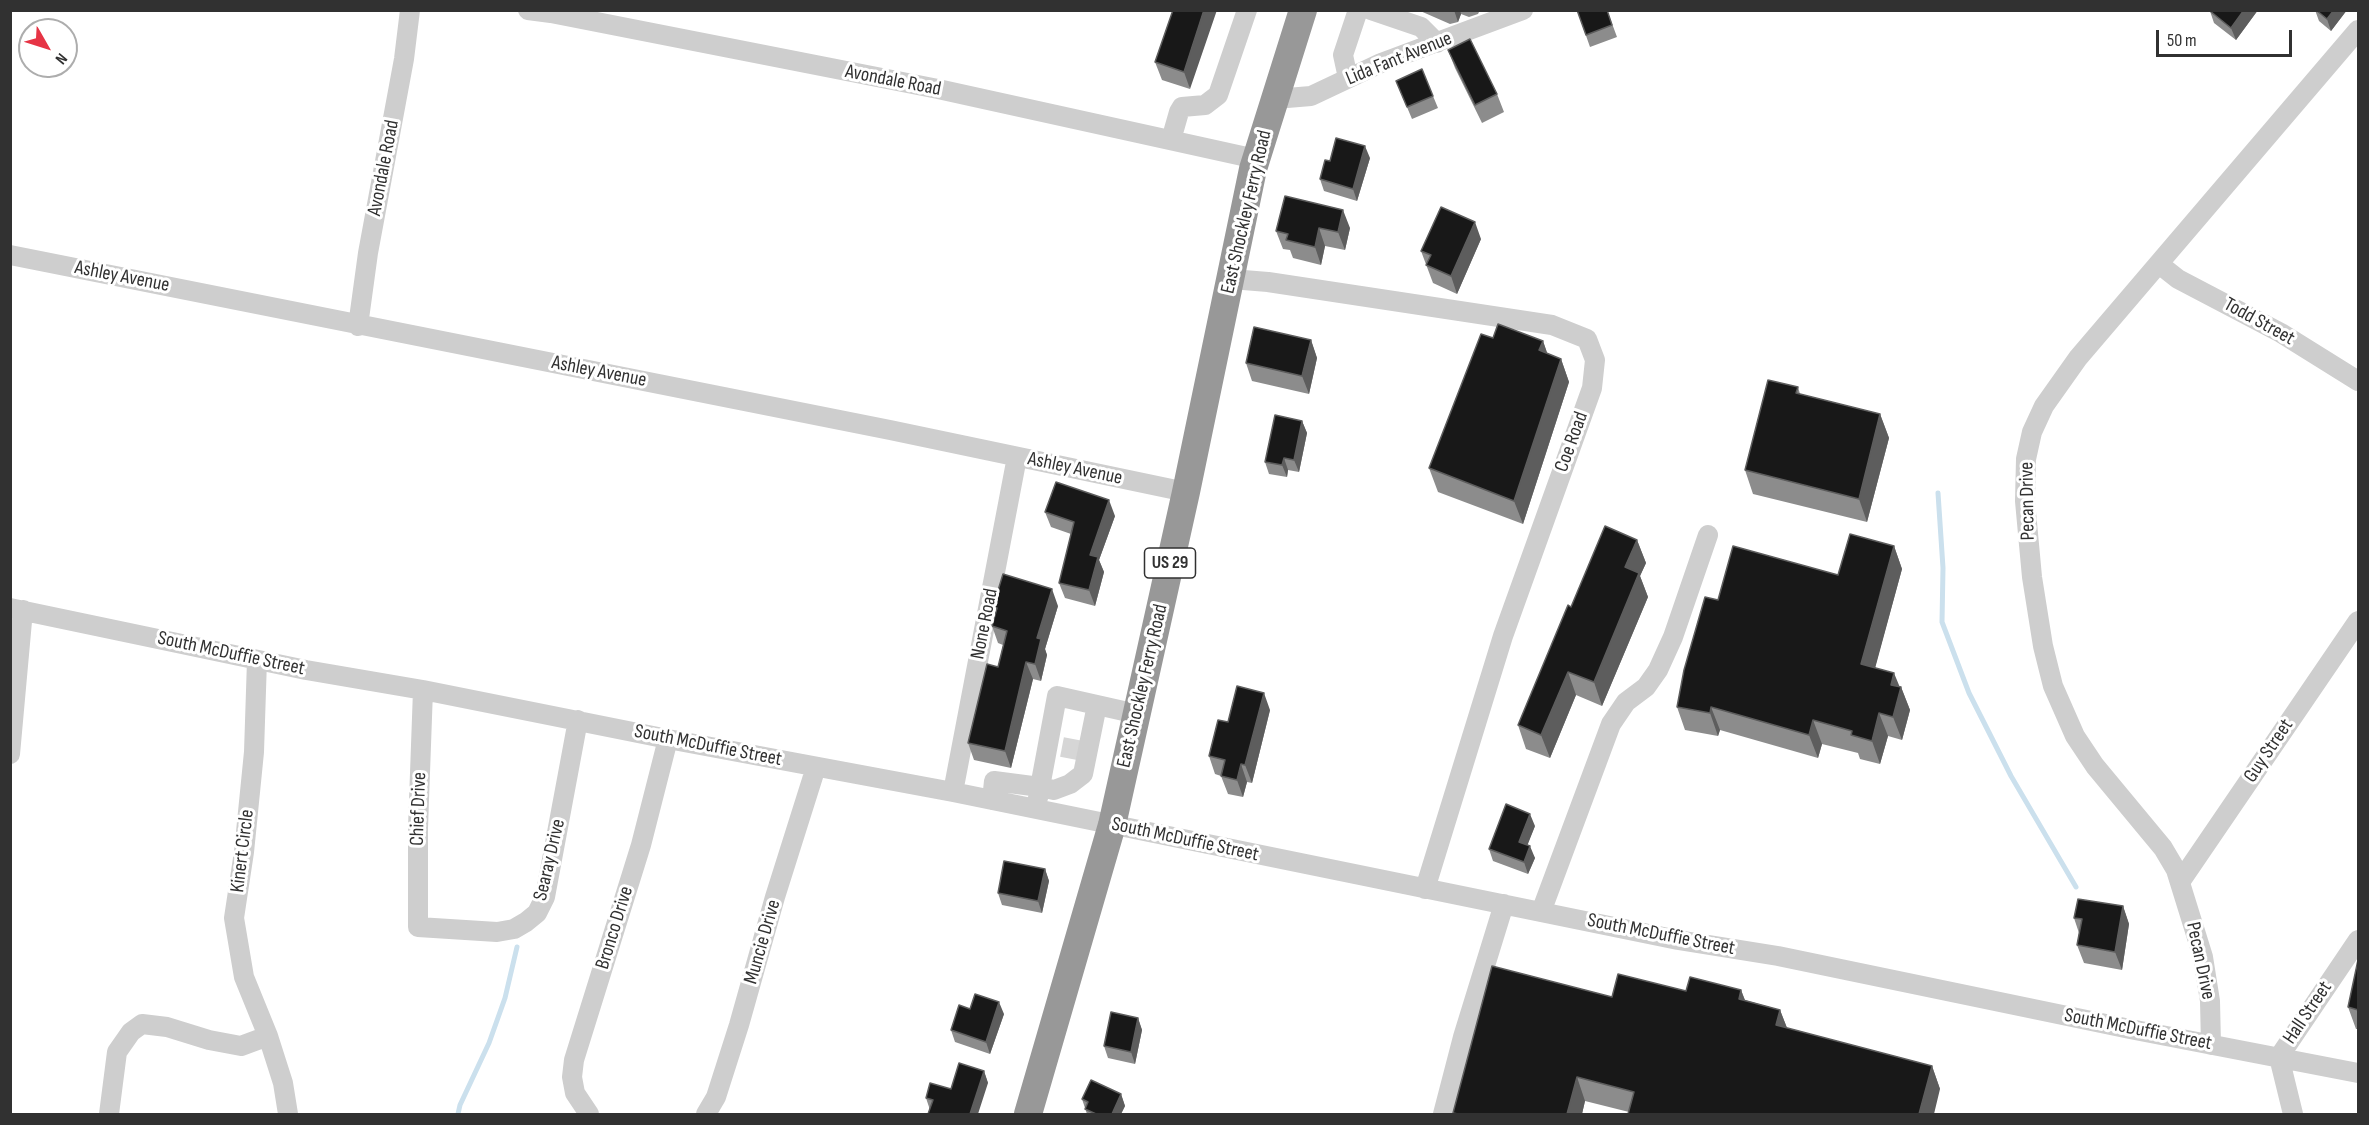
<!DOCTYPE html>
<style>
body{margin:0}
#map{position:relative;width:2369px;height:1125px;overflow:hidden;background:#fff;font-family:"Sofia Sans Condensed",sans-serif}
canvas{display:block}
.frame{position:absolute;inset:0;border:12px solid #313131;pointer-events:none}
.north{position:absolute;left:18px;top:18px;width:60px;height:60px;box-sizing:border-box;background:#fff;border:2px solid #adadad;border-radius:50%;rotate:129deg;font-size:16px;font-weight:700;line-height:24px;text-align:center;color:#313131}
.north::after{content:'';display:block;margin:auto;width:21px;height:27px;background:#e63445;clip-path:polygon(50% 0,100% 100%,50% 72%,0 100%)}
.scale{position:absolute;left:2156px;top:30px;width:136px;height:27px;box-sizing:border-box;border:3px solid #313131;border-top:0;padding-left:8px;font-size:18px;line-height:21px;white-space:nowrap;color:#313131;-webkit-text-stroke:4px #fff;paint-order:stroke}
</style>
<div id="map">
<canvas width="2369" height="1125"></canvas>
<div class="frame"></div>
<div class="north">N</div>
<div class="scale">50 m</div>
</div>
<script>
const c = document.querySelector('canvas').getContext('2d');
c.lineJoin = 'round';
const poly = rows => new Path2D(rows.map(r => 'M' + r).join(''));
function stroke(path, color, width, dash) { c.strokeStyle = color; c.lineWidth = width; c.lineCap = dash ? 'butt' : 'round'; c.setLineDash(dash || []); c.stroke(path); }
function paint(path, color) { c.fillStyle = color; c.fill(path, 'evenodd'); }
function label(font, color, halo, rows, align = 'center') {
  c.font = font + ' "Sofia Sans Condensed",sans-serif'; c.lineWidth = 6; c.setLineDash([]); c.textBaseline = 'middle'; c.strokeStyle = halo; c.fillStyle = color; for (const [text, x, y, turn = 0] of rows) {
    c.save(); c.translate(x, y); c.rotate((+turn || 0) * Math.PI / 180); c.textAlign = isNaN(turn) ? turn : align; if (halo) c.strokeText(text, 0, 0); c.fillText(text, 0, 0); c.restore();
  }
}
stroke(poly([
 [1938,493,1943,568,1942,622,1969,693,2011,776,2076,887],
 [458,1114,460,1105,489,1043,505,998,517,947]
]), '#cbe0ed', 5);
stroke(poly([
 [1062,747,1083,751]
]), '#d6d6d6', 20, [20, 10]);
stroke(poly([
 [528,10,551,13,938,89,1256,159],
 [1371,10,1421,27,1437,43],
 [1348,78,1343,55,1358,10],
 [1275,99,1311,96,1381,63,1523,10],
 [1171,140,1179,112,1182,107,1205,105,1218,95,1247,10],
 [10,255,890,430,1186,492],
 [2159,264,2178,279,2281,333,2358,381],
 [1231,279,1268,282,1552,325,1587,339,1595,360,1592,388,1503,636,1425,889],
 [358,326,368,253,404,59,410,10],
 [10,608,306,670,423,690,668,739,953,792,1678,940,1778,956,2130,1029,2358,1073],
 [257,660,254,752,244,852,234,918,244,977,268,1036],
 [423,690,418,828,418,927,497,932,514,929,526,922,537,913,545,897,578,720],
 [1097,705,1083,774,1070,784,1054,790,1040,787,1057,696,1137,714],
 [10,754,23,610],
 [953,792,1017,457],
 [992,800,994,781,1040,787,1038,798],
 [2180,882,2358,621],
 [1541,912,1611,724,1626,702,1646,687,1658,670,1673,637,1708,535],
 [2211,1045,2210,1001,2203,957,2176,870,2163,848,2095,766,2075,736,2053,686,2043,646,2032,577,2025,501,2026,459,2032,432,2044,406,2078,358,2358,30],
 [2279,1057,2358,940],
 [2279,1057,2293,1114],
 [109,1114,117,1052,131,1032,142,1024,167,1027,209,1040,241,1046,268,1036,283,1083,288,1114],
 [589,1114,575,1093,572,1077,574,1060,641,845,668,739],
 [706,1114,716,1097,739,1025,775,897,816,767],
 [1443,1114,1463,1037,1504,904]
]), '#cecece', 20);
stroke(poly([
 [1028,1114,1112,825,1186,492,1253,169,1303,10]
]), '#989898', 28);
paint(poly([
 [1173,10,1190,89,1162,80,1155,62],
 [1418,10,1480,10,1478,14,1469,17,1461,14,1458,22,1450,24],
 [1577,10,1607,10,1617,37,1590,47],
 [2211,10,2258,10,2236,40,2214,23,2210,11],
 [2315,10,2347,10,2331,31,2319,21],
 [1448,50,1497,94,1504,112,1482,123,1455,68],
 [1396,81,1433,96,1438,108,1412,119],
 [1370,158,1357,201,1324,191,1320,179,1330,161],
 [1285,196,1350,228,1345,250,1325,246,1321,265,1293,258,1290,250,1283,249,1276,231],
 [1481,239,1457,294,1433,283,1421,251],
 [1493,338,1543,341,1547,353,1561,359,1569,382,1523,524,1438,492,1429,468],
 [1311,340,1317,358,1309,394,1252,381,1246,363],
 [1798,387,1800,394,1880,414,1889,438,1867,522,1753,494,1745,470],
 [1302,421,1307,433,1299,472,1288,470,1287,477,1269,474,1265,462],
 [1045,512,1115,516,1099,560,1104,572,1095,606,1065,598,1059,583,1071,534,1051,527],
 [1637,540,1646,563,1640,576,1648,597,1602,706,1576,695,1550,758,1526,749,1518,725,1571,607],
 [1894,546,1902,569,1875,667,1899,687,1901,687,1910,710,1902,740,1888,736,1880,764,1860,759,1858,753,1822,744,1818,758,1720,730,1718,736,1685,730,1677,707,1718,600,1838,575],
 [1058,606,1045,649,1047,655,1041,681,1033,679,1011,768,974,760,968,743,998,667,1003,645,998,643,992,626,995,614,993,607],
 [1270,710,1252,783,1247,782,1243,797,1228,794,1221,776,1215,774,1209,756,1228,722],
 [1535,826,1527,845,1535,858,1528,874,1493,861,1489,849],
 [1045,869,1049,881,1042,913,1002,905,998,893],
 [2123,906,2129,924,2122,970,2084,963,2077,945,2079,933,2074,918],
 [2358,960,2358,1029,2356,1029,2348,1007],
 [1741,990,1745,1000,1780,1010,1787,1028,1932,1066,1940,1089,1629,1112,1585,1101,1582,1114,1453,1114,1453,1113,1612,997,1686,991],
 [970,1009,1004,1014,990,1054,955,1042,951,1030],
 [1138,1018,1142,1030,1135,1064,1108,1058,1104,1046],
 [984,1071,988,1083,930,1110,926,1098,951,1089],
 [1121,1094,1125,1106,1121,1114,1087,1114,1082,1099]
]), '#8c8c8c');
paint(poly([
 [1204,10,1217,10,1190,89,1184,72],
 [1454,10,1460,10,1461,14,1458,22],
 [2244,10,2258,10,2236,40,2231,28],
 [2334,10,2347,10,2331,31,2327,19],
 [1365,146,1370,158,1357,201,1353,189],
 [1343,210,1350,228,1345,250,1338,232],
 [1475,222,1481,239,1457,294,1451,276],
 [1319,228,1325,246,1321,265,1315,247],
 [1311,340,1317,358,1309,394,1302,376],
 [1543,341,1551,364,1539,350],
 [1561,359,1569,382,1523,524,1514,501],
 [1880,414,1889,438,1867,522,1859,499],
 [1302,421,1307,433,1299,472,1294,460],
 [1284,458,1288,470,1287,477,1282,465],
 [1109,500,1115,516,1099,560,1104,572,1095,606,1089,590,1090,555],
 [1637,540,1646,563,1640,576,1648,597,1602,706,1594,682,1625,567],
 [1894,546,1902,569,1870,687,1861,664],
 [1052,589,1058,606,1045,649,1047,655,1041,681,1035,664,1037,638],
 [1026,662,1033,679,1011,768,1005,751],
 [1568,672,1576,695,1550,758,1541,735],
 [1894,673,1901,690,1901,687,1910,710,1902,740,1893,717,1891,685],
 [1264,693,1270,710,1252,783,1245,765],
 [1711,707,1720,730,1718,736,1710,713],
 [1879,713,1888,736,1880,764,1872,741],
 [1813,720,1822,744,1818,758,1809,735],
 [1241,764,1247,782,1243,797,1237,780],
 [1530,814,1535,826,1524,854,1519,842],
 [1530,846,1535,858,1528,874,1524,862],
 [1045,869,1049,881,1042,913,1038,901],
 [2123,906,2129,924,2122,970,2115,952],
 [1741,990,1750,1014,1739,999],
 [999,1002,1004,1014,990,1054,986,1042],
 [1780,1010,1789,1033,1776,1025],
 [1138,1018,1142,1030,1135,1064,1131,1052],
 [1932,1066,1940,1089,1934,1114,1919,1114],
 [984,1071,988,1083,978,1114,970,1114],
 [1577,1077,1585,1101,1582,1114,1567,1114],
 [1121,1094,1125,1106,1121,1114,1112,1114]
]), '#5d5d5d');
const building = poly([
 [1173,10,1204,10,1184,72,1155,62,1173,10],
 [1577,10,1607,10,1612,25,1586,35,1577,10],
 [2211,10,2244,10,2231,28,2210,11,2211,10],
 [2316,10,2334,10,2327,19,2316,10],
 [1470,39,1497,94,1475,105,1448,50,1470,39],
 [1422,69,1433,96,1407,107,1396,81,1422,69],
 [1336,138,1365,146,1353,189,1320,179,1325,160,1330,161,1336,138],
 [1285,196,1343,210,1338,232,1319,228,1315,247,1286,240,1288,234,1276,231,1285,196],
 [1441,207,1475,222,1451,276,1426,265,1431,255,1421,251,1441,207],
 [1498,324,1543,341,1539,350,1561,359,1514,501,1429,468,1481,334,1493,338,1498,324],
 [1254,327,1311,340,1302,376,1246,363,1254,327],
 [1768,380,1798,387,1796,393,1880,414,1859,499,1745,470,1768,380],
 [1275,415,1302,421,1294,460,1284,458,1282,465,1265,462,1275,415],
 [1056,482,1109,500,1090,555,1098,557,1089,590,1059,583,1074,522,1045,512,1056,482],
 [1605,526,1637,540,1625,567,1639,573,1594,682,1568,672,1541,735,1518,725,1568,605,1571,607,1605,526],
 [1850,534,1894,546,1861,664,1894,673,1891,685,1901,687,1893,717,1879,713,1872,741,1851,735,1852,731,1813,720,1809,735,1711,707,1710,713,1677,707,1684,670,1705,597,1718,600,1733,546,1838,575,1850,534],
 [1003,574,1052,589,1037,638,1041,639,1035,664,1026,662,1005,751,968,743,987,664,998,667,1007,631,992,626,997,608,993,607,1003,574],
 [1237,686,1264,693,1245,765,1241,764,1237,780,1221,776,1225,760,1209,756,1218,720,1228,722,1237,686],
 [1506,804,1530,814,1519,842,1530,846,1524,862,1489,849,1506,804],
 [1004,861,1045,869,1038,901,998,893,1004,861],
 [2078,899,2123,906,2115,952,2077,945,2082,919,2074,918,2078,899],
 [2358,960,2358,1010,2348,1007,2358,960],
 [1492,966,1612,997,1618,974,1686,991,1690,977,1741,990,1739,999,1780,1010,1776,1025,1932,1066,1919,1114,1628,1114,1634,1092,1577,1077,1567,1114,1458,1114,1453,1113,1492,966],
 [975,994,999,1002,986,1042,951,1030,959,1005,970,1009,975,994],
 [1111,1012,1138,1018,1131,1052,1104,1046,1111,1012],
 [959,1063,984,1071,970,1114,928,1114,933,1100,926,1098,930,1083,951,1089,959,1063],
 [1091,1080,1121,1094,1112,1114,1096,1114,1085,1109,1088,1102,1082,1099,1091,1080]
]);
paint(building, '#181818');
stroke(building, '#5d5d5d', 1.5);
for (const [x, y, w] of [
 [1170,563,51]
]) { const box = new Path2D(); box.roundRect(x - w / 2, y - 15, w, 30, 4.5); c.fillStyle = '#fff'; c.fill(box); stroke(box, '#313131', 1.5); }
label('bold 18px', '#313131', null, [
 ["US 29",1170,563]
]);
label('20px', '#313131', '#fff', [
 ["Lida Fant Avenue",1399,59,-22],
 ["Avondale Road",893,81,11],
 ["Avondale Road",384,168,-79],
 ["East Shockley Ferry Road",1247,212,-77],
 ["Ashley Avenue",122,277,11],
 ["Todd Street",2259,322,29],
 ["Ashley Avenue",599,372,11],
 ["Coe Road",1572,442,-70],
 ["Ashley Avenue",1075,469,12],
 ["Pecan Drive",2028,501,-91],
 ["None Road",985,624,-79],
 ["South McDuffie Street",231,654,12],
 ["East Shockley Ferry Road",1143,686,-77],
 ["South McDuffie Street",708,746,11],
 ["Guy Street",2269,751,-56],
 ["Chief Drive",419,809,-88],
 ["South McDuffie Street",1185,840,12],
 ["Kinert Circle",243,851,-83],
 ["Searay Drive",550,860,-77],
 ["Bronco Drive",615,928,-73],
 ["South McDuffie Street",1661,935,11],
 ["Muncie Drive",763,942,-74],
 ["Pecan Drive",2200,961,78],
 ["Hall Street",2308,1013,-56],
 ["South McDuffie Street",2138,1030,11]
]);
</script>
